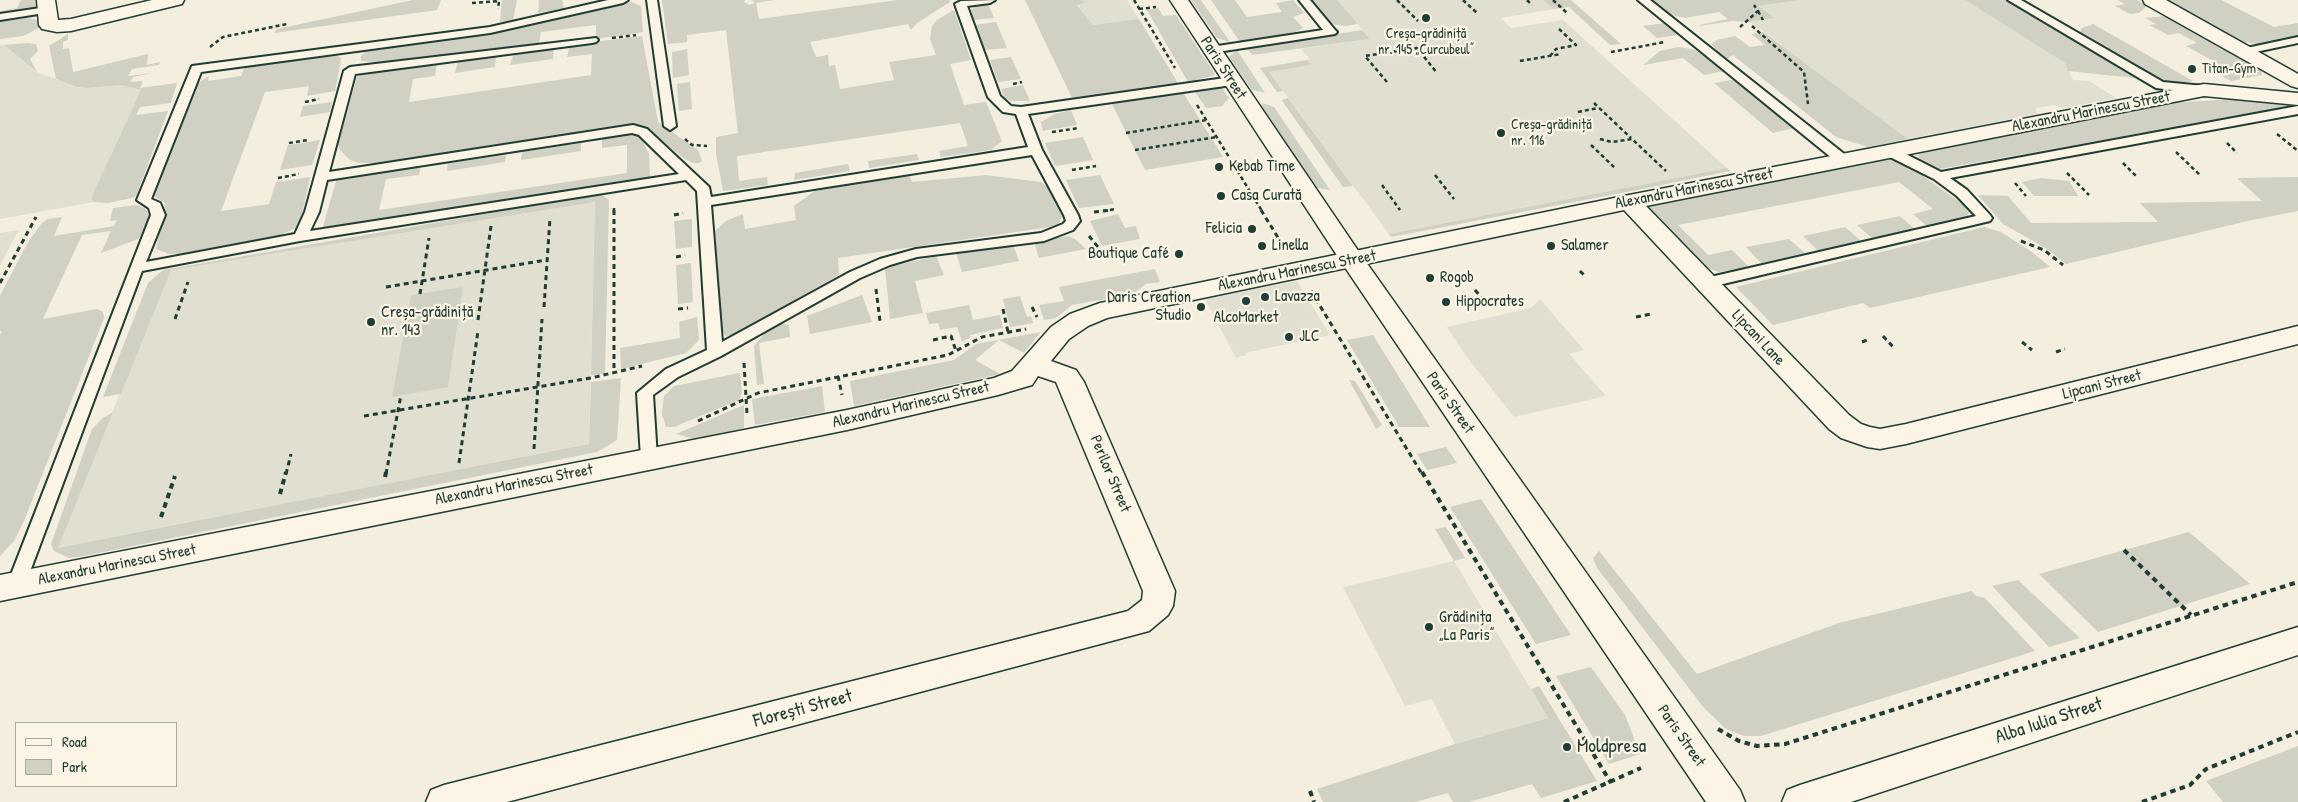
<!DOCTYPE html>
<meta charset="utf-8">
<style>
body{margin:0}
#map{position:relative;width:2298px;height:802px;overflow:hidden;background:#f3eede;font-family:"Patrick Hand",sans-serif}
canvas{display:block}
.legend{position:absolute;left:15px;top:722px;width:162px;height:65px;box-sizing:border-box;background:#fcf5e5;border:1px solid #a4ab9e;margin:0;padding:6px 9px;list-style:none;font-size:15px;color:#1f3d34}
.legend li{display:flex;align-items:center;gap:10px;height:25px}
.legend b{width:25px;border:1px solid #a4ab9e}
</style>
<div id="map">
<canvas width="2298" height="802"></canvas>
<ul class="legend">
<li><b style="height:6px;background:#fcf5e5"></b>Road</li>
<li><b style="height:14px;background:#d0d1c2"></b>Park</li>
</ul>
</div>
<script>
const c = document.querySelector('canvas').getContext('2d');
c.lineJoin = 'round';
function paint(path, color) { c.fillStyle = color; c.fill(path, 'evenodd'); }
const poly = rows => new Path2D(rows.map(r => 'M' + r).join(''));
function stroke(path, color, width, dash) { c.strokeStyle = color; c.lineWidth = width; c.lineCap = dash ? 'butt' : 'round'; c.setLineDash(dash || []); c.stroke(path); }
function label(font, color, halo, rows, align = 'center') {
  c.font = font + ' "Patrick Hand",sans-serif'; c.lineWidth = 4.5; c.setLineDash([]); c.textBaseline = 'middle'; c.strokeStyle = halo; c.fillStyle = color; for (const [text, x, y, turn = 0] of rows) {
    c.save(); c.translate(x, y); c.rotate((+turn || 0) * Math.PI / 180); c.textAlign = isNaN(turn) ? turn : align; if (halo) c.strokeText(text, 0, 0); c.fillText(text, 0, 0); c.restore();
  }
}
paint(poly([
 [1082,0,1127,0,1139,19,1093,25,1077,4,1083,3],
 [1337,0,1543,0,1554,9,1501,18,1511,28,1563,20,1727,168,1389,234,1269,72,1310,65,1307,60,1310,59,1301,49,1370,39],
 [1799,0,1965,0,2065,63,2073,80,2089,81,2116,98,2063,108,2053,105,2036,108,2037,114,1908,139,1750,22,1774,18,1757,6],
 [0,45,4,45,37,72,76,87,87,88,121,85,141,90,91,199,94,202,0,219],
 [595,202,589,444,57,549,170,270],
 [19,230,11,244,0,266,0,233],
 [1297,281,1330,335,1245,353,1246,355,1236,358,1205,299],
 [1540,299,1584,350,1569,354,1606,396,1514,417,1466,356,1447,327,1531,308],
 [1454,561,1548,718,1455,744,1432,699,1405,706,1343,587]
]), '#e1dfd0');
paint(poly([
 [21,0,38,0,39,5,32,10,0,15,0,11,17,8],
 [413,0,441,0,437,10,274,33,277,29],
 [502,0,517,0,513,20,500,22],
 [539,0,562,0,564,8,538,13],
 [662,0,745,0,744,2,749,5,755,3,752,0,774,0,756,3,759,19,898,0,949,0,950,2,917,23,911,30,908,24,810,42,816,57,828,55,829,66,835,65,840,89,894,80,889,62,936,55,930,39,932,26,937,20,954,10,971,60,950,64,964,105,986,102,1002,141,991,150,941,157,939,151,968,146,960,123,737,156,739,181,767,177,768,185,723,191,716,154,716,137,738,133,726,30,687,35,687,42,668,44],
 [1025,0,1082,0,1084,3,1077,5,1093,25,1139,19,1178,83,1073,100],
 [1191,0,1201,0,1230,42,1217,38],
 [1211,0,1235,0,1247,17,1282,12,1276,3,1293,0,1304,13,1293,17,1303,28,1291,34,1240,42],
 [1310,0,1337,0,1358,24,1346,26,1331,24],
 [1543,0,1571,0,1621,44,1610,45,1569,7,1554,9],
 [1649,0,1799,0,1758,6,1775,18,1750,22,1732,21,1700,26,1699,25,1728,19,1719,12,1685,18,1676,16,1665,13],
 [1965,0,2008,0,2144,79,2068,71,2065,63],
 [2118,0,2137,0,2147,6,2139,13,2130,14,2115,6,2125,4],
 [2164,0,2221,0,2274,27,2298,23,2298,36,2258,44,2243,42],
 [631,2,641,6,643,32,596,39,596,25,541,32,539,43,388,63,361,61,361,56,364,53,372,50,494,32],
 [988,4,994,18,973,20,970,11,976,6],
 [1158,8,1163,16,1176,15,1215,74,1212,76,1188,82,1147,10],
 [2167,16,2247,60,2261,70,2262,75,2231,81,2222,76,2235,73,2186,46,2197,43,2179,33,2168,35,2149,25,2156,24,2145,18],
 [27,18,39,20,39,28,23,36,0,39,0,22],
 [996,22,1007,48,984,50,974,25],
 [1665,23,1679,35,1657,38,1643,26],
 [2093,24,2193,81,2180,83,2160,81,2080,32,2082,28],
 [1362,30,1370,39,1252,55,1247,48],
 [1763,32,1908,139,1868,147,1836,137,1733,55,1725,60,1711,44,1717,40,1735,36,1750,47,1765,45,1751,34],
 [68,34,68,40,63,42,63,49,69,48,73,72,148,54,147,65,160,62,159,65,132,69,128,76,153,73,133,77,130,82,143,81,140,88,177,83,171,103,140,107,136,115,168,111,136,196,132,198,108,203,94,202,91,198,141,90,121,85,87,88,76,87,56,79,49,46],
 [642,36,658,122,698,150,702,161,699,163,693,163,683,158,646,127,632,124,388,163,359,163,350,160,340,150,338,145,357,77,366,72,437,63,435,76,413,79,409,102,591,75,592,54,567,57,570,45],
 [27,43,36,44,38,51,30,59,37,72,4,45],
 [1678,47,1692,49,1700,53,1724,71,1704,75,1683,58,1643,65,1660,51],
 [554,48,553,59,510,65,514,53],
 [687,49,689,75,673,78,672,52],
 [1237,50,1265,93,1252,90,1229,57],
 [334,55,340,57,341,60,335,91,307,96,309,86,265,92,221,211,269,204,276,182,310,177,300,223,296,228,278,236,179,254,169,254,156,249,165,203,152,195,175,143,198,83,209,76,208,81,241,76,245,67],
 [496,55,495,67,455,73,458,60],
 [1011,57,1021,79,998,82,990,60],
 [1307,60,1311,65,1269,72,1283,91,1277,92,1260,68],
 [1732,80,1737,81,1794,128,1773,133,1714,83],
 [690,82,692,109,679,111,677,84],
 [1023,85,1030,101,1011,101,1005,98,1001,89],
 [1214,86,1221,87,1229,98,1222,106,1206,108,1193,89],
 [1177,92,1184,94,1223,157,1145,170,1112,104],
 [1288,98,1353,186,1343,187,1285,105,1282,100],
 [2233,99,2296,106,1939,169,1923,163,1917,155,1931,150,2171,103],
 [332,102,330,112,300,117,303,106],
 [1262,103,1274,107,1330,190,1318,188,1313,183,1263,108],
 [1071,110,1077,125,1043,131,1041,122,1055,114],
 [628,133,637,134,643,142,649,154,650,178,322,230,337,178,421,164,419,175,386,179,379,210,627,173,627,145,602,148,602,137],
 [1083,137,1093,160,1055,166,1045,143],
 [320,140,312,165,280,170,288,145],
 [581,143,581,151,521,160,522,152],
 [917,154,919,160,869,168,868,161],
 [506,155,505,162,447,171,448,163],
 [1891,159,1911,167,1962,204,1969,213,1967,218,1928,227,1913,214,1933,209,1899,182,1678,225,1708,255,1732,250,1749,267,1719,272,1704,267,1646,209,1648,206,1653,203],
 [848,164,850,171,794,180,795,173],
 [1727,168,1730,171,1637,190,1391,237,1389,234],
 [909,174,912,182,986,175,1041,182,1050,189,1062,216,1059,223,1050,227,838,258,839,275,732,335,726,336,718,327,715,231,726,221,743,214,745,229,796,220,794,206,817,189],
 [1100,175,1114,204,1079,208,1066,180],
 [2298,177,2298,211,2252,220,2066,264,2047,249,2003,224,1978,195,2008,196,2031,223,2158,222,2140,203,2262,201,2237,178],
 [2041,178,2069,181,2078,196,2034,196,2022,182],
 [601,194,609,200,605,374,591,375,595,202,171,270,121,394,103,397,148,283,163,270],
 [137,205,146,209,149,215,143,235,138,239,101,253,111,231,82,235,43,319,97,309,103,312,104,318,24,521,14,541,0,556,0,335,2,331,0,331,0,296,28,242,42,223,48,219,62,217,54,236,114,226,117,220,110,221,113,208],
 [1118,214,1125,228,1136,226,1140,239,1102,246,1090,221],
 [1900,216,1916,230,1873,239,1857,225],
 [692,219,692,247,676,249,674,221],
 [1845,227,1861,241,1818,251,1803,236],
 [1984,227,2001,232,2032,252,2050,267,1870,308,1863,303,1773,325,1736,287],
 [1068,236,1075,239,1086,249,1039,258,1035,245,1040,241],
 [1789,239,1805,253,1761,263,1746,247],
 [1013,245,1019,261,962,272,956,253],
 [936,256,944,275,915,281,923,313,890,319,885,268],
 [691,263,693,302,678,304,676,265],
 [1155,269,1160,282,1146,284,1133,294,1072,305,1056,318,1044,320,1039,305,1064,301,1059,287],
 [463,287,448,387,392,397,411,295],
 [862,295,872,322,810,334,807,316],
 [1020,296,1027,317,1031,316,1033,323,1010,327,1003,299],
 [969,305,973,320,1000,315,1003,328,970,335,970,338,962,342,957,327,940,330,938,323,929,324,926,313],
 [697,317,699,340,686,353,621,369,620,348,680,338,679,322],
 [780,323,789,325,790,337,759,343,764,384,757,385,754,346,765,333],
 [1041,332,1024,353,999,340,975,360,1000,374,854,406,850,381,954,360,976,344],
 [1373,335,1430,427,1399,427,1347,340],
 [740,373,742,393,739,400,674,427,666,427,662,414,664,396,674,386],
 [621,378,617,440,597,452,84,556,69,558,54,551,51,544,92,429,103,418,113,412,58,548,589,444,591,382],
 [1349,380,1355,381,1382,425,1376,429],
 [822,386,825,412,755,425,752,399],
 [744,405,744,428,714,436,691,438,676,434],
 [1446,447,1457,463,1427,470,1417,454],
 [1481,499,1571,635,1536,644,1450,507],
 [1446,527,1465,558,1454,561,1435,529],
 [2189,532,2250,584,2098,632,2039,574],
 [1599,551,1697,674,1839,623,1972,591,1976,596,1985,598,2035,651,1761,736,1744,736,1726,729,1704,708,1597,568,1593,558],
 [2018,580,2080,638,2049,647,1992,586],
 [1591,667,1625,715,1640,754,1609,764,1556,676],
 [1539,686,1597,781,1541,798,1532,784,1469,802,1453,802,1448,793,1415,802,1323,802,1317,789,1455,744,1548,718,1531,689],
 [2298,746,2298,802,2223,802,2206,781]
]), '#d0d1c2');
const lane = poly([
 [608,0,628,0,623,3,490,33,201,72,151,199,160,203,165,215,146,262,295,234,305,212,344,71,350,67,596,38,598,40,596,42,592,43,355,74,329,172,633,125,647,129,709,187,711,197,1028,147,1016,114,1003,112,988,97,955,4,961,1,995,0,990,3,967,6,1000,96,1011,106,1021,107,1232,77,1238,81,1232,85,1028,114,1042,150,1078,215,1080,221,1073,230,1044,241,917,257,890,265,860,278,721,356,678,377,653,395,657,458,655,462,649,464,643,462,641,458,637,393,666,369,707,350,697,191,686,180,300,241,142,271,25,585,23,590,16,592,9,590,7,585,151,215,149,208,137,200,192,66,490,27,608,0],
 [632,133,639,135,679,174,310,231,319,212,327,180,632,133],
 [1032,155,1064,215,1066,221,1063,224,1041,233,916,249,880,259,850,272,722,342,711,205,1032,155],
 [647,0,657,0,676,126,670,130,664,126,647,0],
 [1299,0,1310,0,1335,30,1337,32,1335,34,1211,53,1205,50,1211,47,1323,30,1299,0],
 [1638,0,1650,0,1848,157,1850,160,1848,163,1838,163,1638,0],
 [2008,0,2021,0,2163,82,2204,86,2210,90,2204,94,2156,88,2008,0],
 [47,7,51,8,53,10,51,12,0,20,0,14,47,7],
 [2298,37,2298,43,2246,54,2240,51,2242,49,2298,37],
 [2298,106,2298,114,1950,178,1967,190,1990,215,1992,218,1990,221,1706,288,1701,286,1699,283,1701,280,1706,278,1976,216,1957,196,1934,179,1884,154,1883,151,1884,148,1894,148,1941,172,2298,106]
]);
const street = poly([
 [37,0,55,0,58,20,71,19,152,0,184,0,182,4,71,31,57,32,42,29,39,25,37,0],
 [2143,0,2166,0,2298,74,2298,88,2291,86,2145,4,2143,0],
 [2204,84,2298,93,2298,105,2204,96,1646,206,1849,415,1861,424,1870,427,1880,429,1906,424,2298,326,2298,344,1906,444,1880,449,1867,447,1841,438,1829,429,1624,210,1107,318,1088,326,1069,339,1051,361,1076,370,1084,382,1175,591,1173,606,1168,615,1149,631,507,802,426,802,431,790,444,785,1128,611,1142,600,1143,591,1056,382,1038,376,1032,385,998,395,847,430,0,601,0,575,847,410,994,378,1012,371,1051,327,1070,314,1100,303,1629,195,2204,84]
]);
const secondary = poly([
 [1170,0,1188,0,1361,255,1740,790,1745,802,1706,802,1340,260,1170,0]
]);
const primary = poly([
 [2298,627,2298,655,1851,802,1782,802,1787,790,1800,785,2298,627]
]);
stroke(lane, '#1f3d34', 4);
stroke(street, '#1f3d34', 3);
stroke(secondary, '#1f3d34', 3);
stroke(primary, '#1f3d34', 3);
stroke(poly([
 [1134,0,1175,68],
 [1397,0,1418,21],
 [1463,0,1477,13],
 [1527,0,1532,5],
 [1553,0,1567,13],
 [472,3,499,1,498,9],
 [1139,9,1156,7],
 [1758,11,1763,20],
 [1752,26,1804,72,1808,104],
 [1740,27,1758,11,1754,5],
 [612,38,636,35],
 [210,47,223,37,287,24],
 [1611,52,1665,42],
 [1550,56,1556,49,1576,45,1559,29],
 [1520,61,1561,54],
 [1387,82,1365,56,1417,48,1437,73],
 [1013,84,1022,82],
 [305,102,319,99],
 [1594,103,1631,138],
 [1197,105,1262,211],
 [1578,112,1598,108],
 [1052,132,1079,128],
 [1126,133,1206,120],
 [2277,134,2298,151],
 [685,139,692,145,707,146],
 [1600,139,1612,142,1632,139,1666,171],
 [289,143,308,140],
 [2227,143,2237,153],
 [1591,145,1615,168],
 [1135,150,1217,137],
 [2176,152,2201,176],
 [2123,163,2137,177],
 [1072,170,1096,166],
 [2067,173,2089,195],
 [1435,175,1454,199],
 [278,178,299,174],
 [2015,183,2026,196],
 [1382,185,1400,210],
 [614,208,614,211],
 [1103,211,1116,209]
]), '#1f3d34', 2.5, [4, 3]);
stroke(poly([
 [614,210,614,373],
 [1261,210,1285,249],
 [1094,212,1112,210],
 [674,215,683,213],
 [1089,236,1098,247],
 [2021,241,2044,250,2063,265],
 [676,257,685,255],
 [1580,271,1585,276],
 [0,283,36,217],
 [386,287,546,260],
 [876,289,880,321],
 [1475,290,1483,299],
 [1311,291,1422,474],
 [420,294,429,238],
 [544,307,550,218],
 [1032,307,1037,317],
 [678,309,688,308],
 [1003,309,1008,332],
 [1636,317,1651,314],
 [175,319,188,282],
 [478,320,491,226],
 [1883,336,1895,349],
 [933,340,951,336,956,351],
 [1862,342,1867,340],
 [2022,342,2032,350],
 [2056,352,2065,349],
 [744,363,747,414],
 [838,376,842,395],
 [364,416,591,378,642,366],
 [698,421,758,393,948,355,982,337,1026,329],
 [534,449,542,319],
 [459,463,478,331],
 [286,474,291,454],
 [386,474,401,395]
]), '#1f3d34', 3, [5, 4]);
stroke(poly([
 [1422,472,1611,783],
 [385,477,386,472],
 [280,494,286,472],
 [161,517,175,476],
 [2124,550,2191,615],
 [1718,729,1739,741,1757,746,1785,744,2298,582],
 [1310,791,1314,802],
 [1564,802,1641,768],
 [2142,802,2190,785,2206,769,2298,732]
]), '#1f3d34', 4, [5.5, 4.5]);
paint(lane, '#fcf5e5');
paint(street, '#fcf5e5');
paint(secondary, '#fcf5e5');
paint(primary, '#fcf5e5');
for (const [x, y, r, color] of [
 [1426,18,5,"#1f3d34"],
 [2192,69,5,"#1f3d34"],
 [1501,133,5,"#1f3d34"],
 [1219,167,5,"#1f3d34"],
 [1221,196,5,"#1f3d34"],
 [1252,229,5,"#1f3d34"],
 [1262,246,5,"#1f3d34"],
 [1551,246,5,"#1f3d34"],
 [1179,254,5,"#1f3d34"],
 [1430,278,5,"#1f3d34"],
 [1265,297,5,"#1f3d34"],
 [1246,301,5,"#1f3d34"],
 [1446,302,5,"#1f3d34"],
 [1201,307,5,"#1f3d34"],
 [371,322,5,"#1f3d34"],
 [1289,337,5,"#1f3d34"],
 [1429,627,5,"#1f3d34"],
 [1567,747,5,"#1f3d34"]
]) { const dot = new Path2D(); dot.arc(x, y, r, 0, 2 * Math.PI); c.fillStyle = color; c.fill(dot); stroke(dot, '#fcf5e5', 2); }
label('14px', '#1f3d34', '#fcf5e5', [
 ["Creșa-grădiniță",1426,34,"center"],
 ["nr. 145 „Curcubeul”",1426,50,"center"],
 ["Titan-Gym",2202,69],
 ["Creșa-grădiniță",1511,125],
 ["nr. 116",1511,141]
], 'left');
label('16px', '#1f3d34', '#fcf5e5', [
 ["Paris Street",1223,68,57],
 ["Alexandru Marinescu Street",2091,112,-11],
 ["Alexandru Marinescu Street",1694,189,-11],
 ["Alexandru Marinescu Street",1297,271,-11],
 ["Lipcani Lane",1758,338,47],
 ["Lipcani Street",2102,385,-14],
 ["Paris Street",1450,403,55],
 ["Alexandru Marinescu Street",911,405,-13],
 ["Perilor Street",1110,474,67],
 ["Alexandru Marinescu Street",514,485,-11],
 ["Alexandru Marinescu Street",117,565,-11],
 ["Paris Street",1681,736,55]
]);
label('16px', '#1f3d34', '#fcf5e5', [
 ["Kebab Time",1229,167],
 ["Casa Curată",1231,196],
 ["Felicia",1242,229,"right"],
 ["Linella",1272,246],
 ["Salamer",1561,246],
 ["Boutique Café",1169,254,"right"],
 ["Rogob",1440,278],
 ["Lavazza",1275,297],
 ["Daris Creation",1191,298,"right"],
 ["Studio",1191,316,"right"],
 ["Hippocrates",1456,302],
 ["Creșa-grădiniță",381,313],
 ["nr. 143",381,331],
 ["AlcoMarket",1246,318,"center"],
 ["JLC",1299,337],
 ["Grădinița",1439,618],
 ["„La Paris”",1439,636]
], 'left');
label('19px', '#1f3d34', '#fcf5e5', [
 ["Florești Street",803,709,-15],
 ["Alba Iulia Street",2049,721,-18]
]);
label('19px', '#1f3d34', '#fcf5e5', [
 ["Moldpresa",1577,747]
], 'left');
</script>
